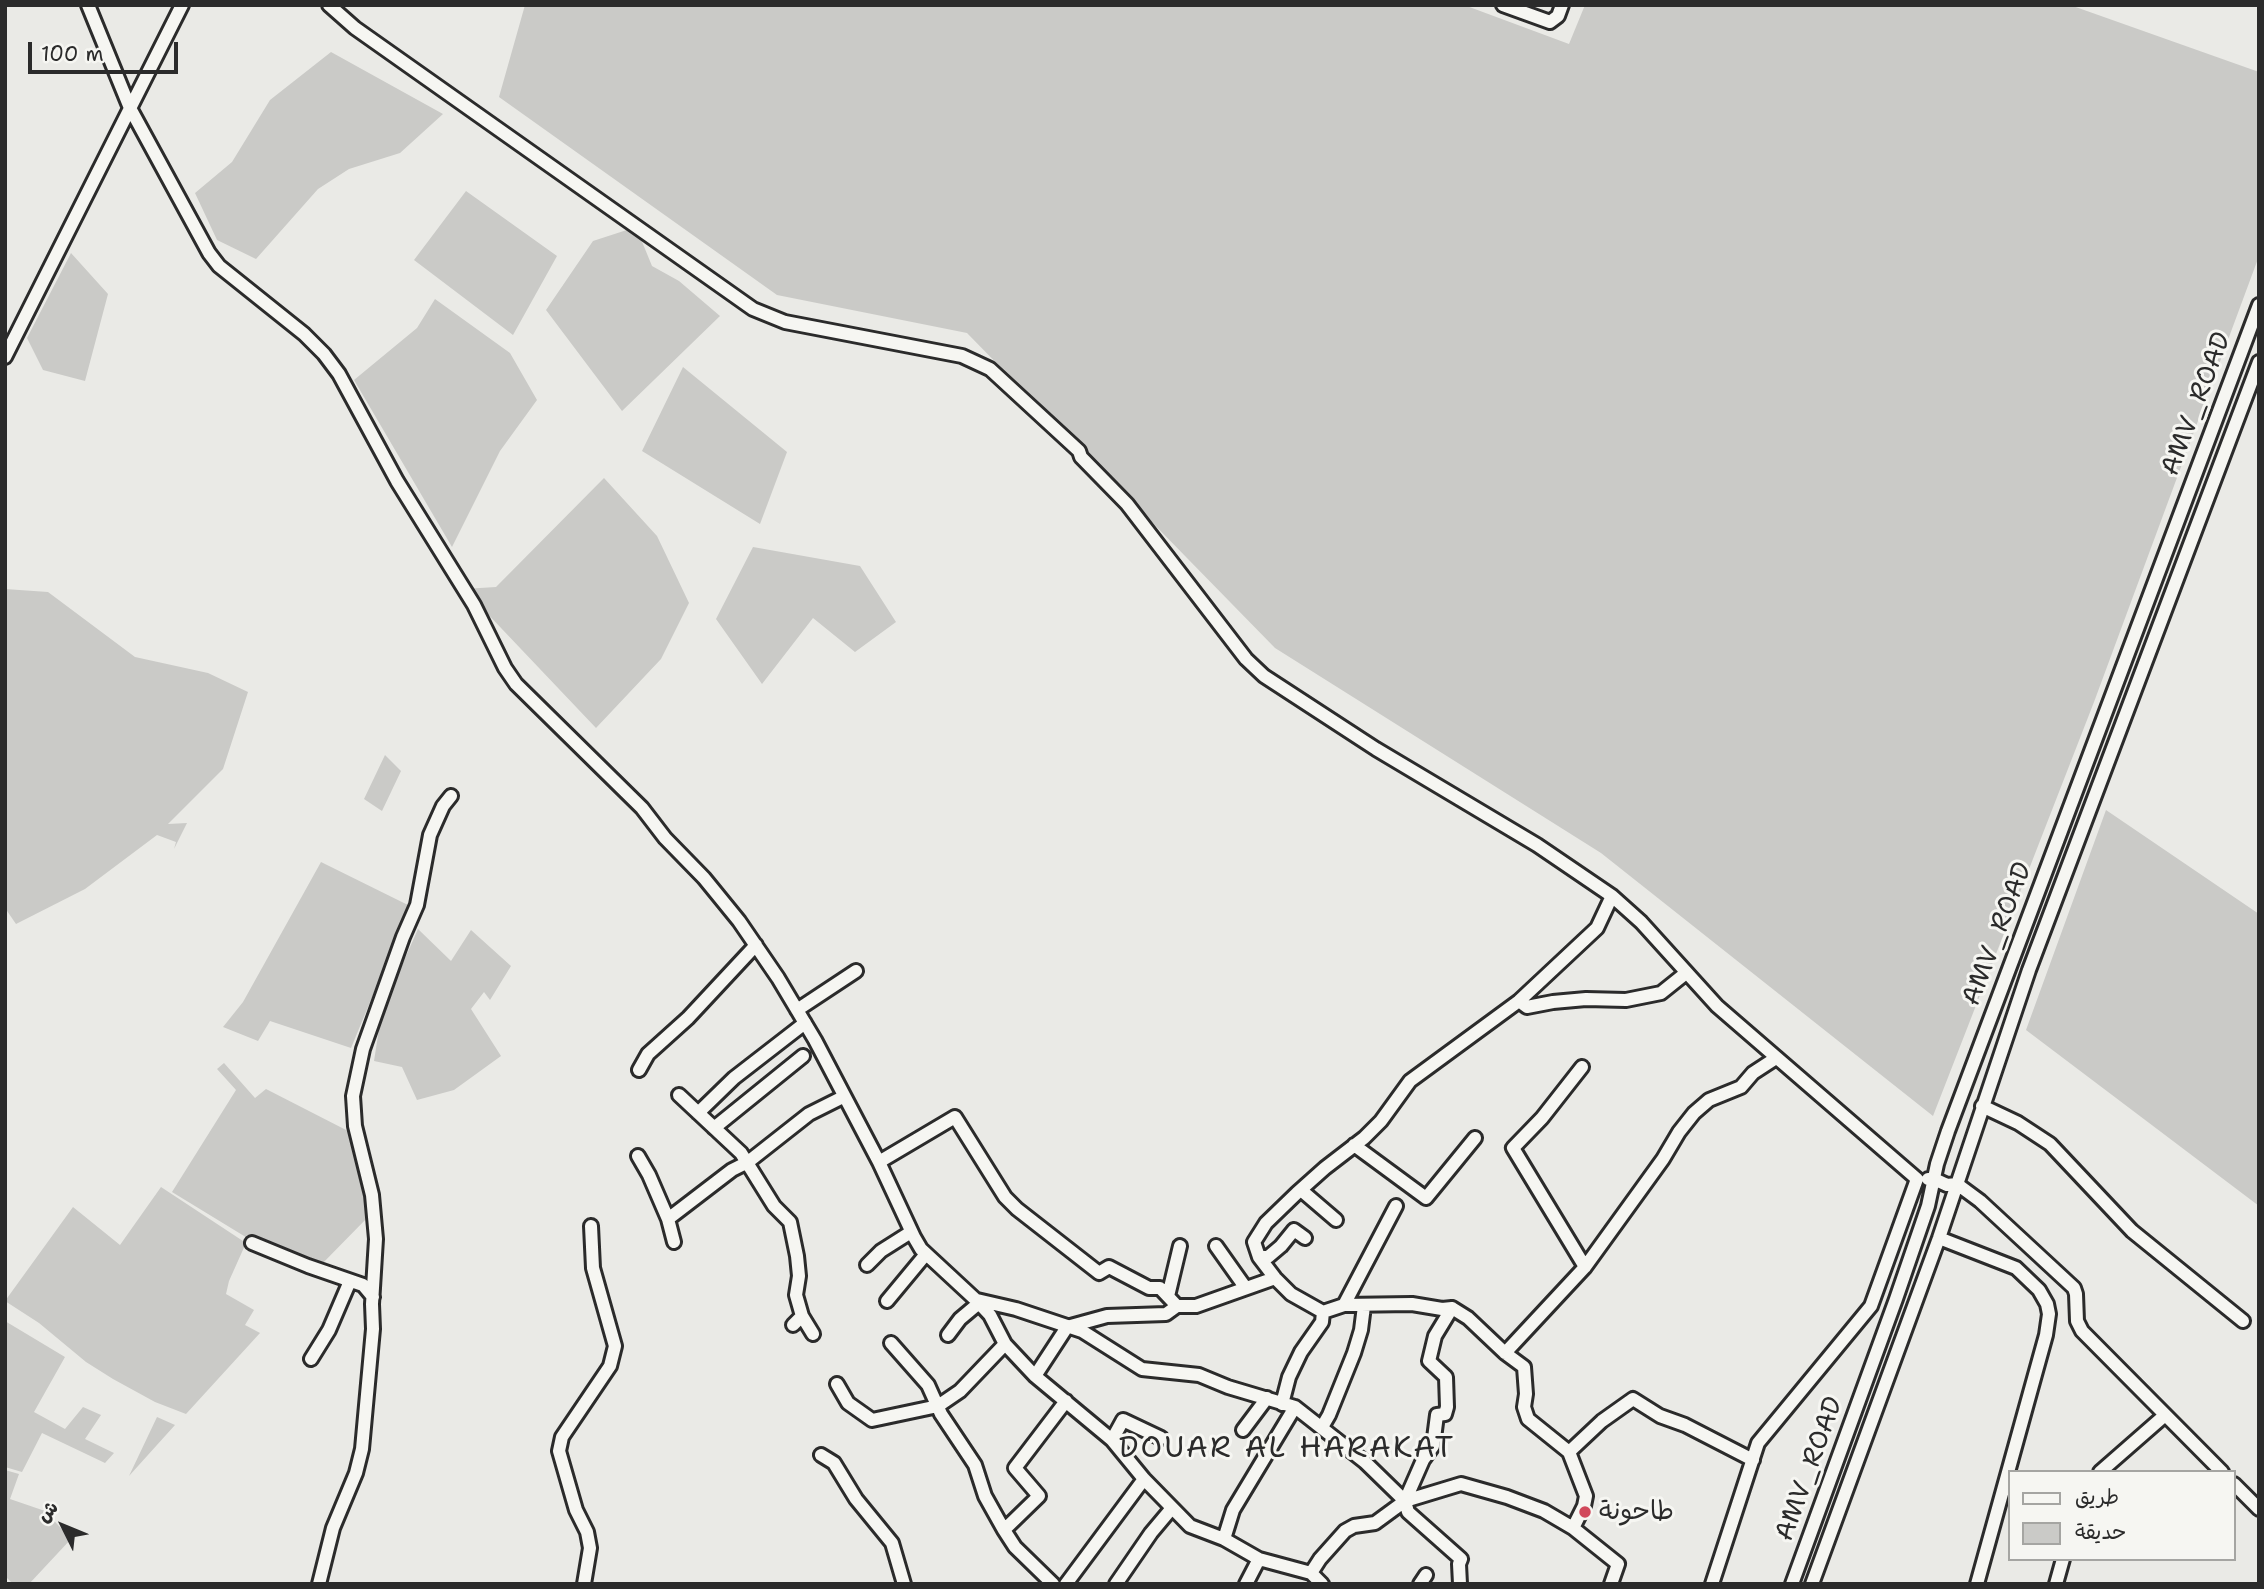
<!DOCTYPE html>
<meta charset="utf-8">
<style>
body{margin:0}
#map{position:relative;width:2264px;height:1589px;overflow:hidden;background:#eaeae6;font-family:"Shantell Sans","Playpen Sans Arabic",sans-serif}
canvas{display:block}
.frame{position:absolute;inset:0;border:7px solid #2b2b2b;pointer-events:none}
.legend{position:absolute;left:2008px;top:1470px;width:228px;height:91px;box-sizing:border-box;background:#f6f6f2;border:2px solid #a5a5a2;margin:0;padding:9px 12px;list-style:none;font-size:21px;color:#2b2b2b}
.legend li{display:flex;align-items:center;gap:14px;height:35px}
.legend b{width:35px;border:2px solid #a5a5a2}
.north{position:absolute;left:28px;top:1491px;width:70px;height:70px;-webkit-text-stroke:5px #f6f6f2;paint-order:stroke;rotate:313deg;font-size:19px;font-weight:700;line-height:28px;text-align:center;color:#2b2b2b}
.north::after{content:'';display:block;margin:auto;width:24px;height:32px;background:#2b2b2b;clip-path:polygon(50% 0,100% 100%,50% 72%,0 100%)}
.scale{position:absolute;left:28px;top:42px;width:150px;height:32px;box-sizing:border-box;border:4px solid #2b2b2b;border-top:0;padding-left:9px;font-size:21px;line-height:24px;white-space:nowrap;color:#2b2b2b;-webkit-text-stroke:5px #f6f6f2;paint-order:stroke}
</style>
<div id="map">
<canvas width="2264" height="1589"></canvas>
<div class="frame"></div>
<ul class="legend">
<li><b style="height:9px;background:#f6f6f2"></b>طريق</li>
<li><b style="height:19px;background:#cacac7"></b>حديقة</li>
</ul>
<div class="north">ش</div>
<div class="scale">100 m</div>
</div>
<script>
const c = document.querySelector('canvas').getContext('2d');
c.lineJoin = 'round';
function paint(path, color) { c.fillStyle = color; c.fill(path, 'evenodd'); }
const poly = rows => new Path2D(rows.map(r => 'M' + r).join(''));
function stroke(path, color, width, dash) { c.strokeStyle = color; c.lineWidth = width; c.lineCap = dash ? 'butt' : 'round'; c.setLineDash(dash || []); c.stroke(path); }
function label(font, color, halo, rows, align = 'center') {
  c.font = font + ' "Shantell Sans","Playpen Sans Arabic",sans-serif'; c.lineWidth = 6; c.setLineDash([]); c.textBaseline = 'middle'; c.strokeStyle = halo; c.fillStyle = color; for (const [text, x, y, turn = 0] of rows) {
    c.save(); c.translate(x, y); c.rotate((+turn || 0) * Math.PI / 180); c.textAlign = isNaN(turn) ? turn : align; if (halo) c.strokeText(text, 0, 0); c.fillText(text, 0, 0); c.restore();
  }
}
paint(poly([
 [525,5,1464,5,1569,44,1585,5,2070,5,2259,72,2259,256,2094,702,1933,1116,1601,853,1275,648,967,333,777,295,499,97],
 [331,52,443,114,400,153,349,169,318,189,256,259,217,240,195,193,232,162,270,100],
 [466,191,557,256,513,335,414,260],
 [636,227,652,266,679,281,720,316,622,411,546,310,593,241],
 [71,253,108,294,85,381,43,370,27,338],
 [435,299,510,353,537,400,500,451,452,547,354,380,417,328],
 [683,367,787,452,760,524,642,451],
 [604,478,657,536,689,603,661,659,596,728,464,589,496,587],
 [753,547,860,566,896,622,855,652,813,618,762,684,716,619],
 [5,589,48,592,135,657,208,673,248,692,223,769,168,824,187,823,174,849,176,842,157,835,85,889,16,924,5,908],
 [385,755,401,771,382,811,364,799],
 [2106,810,2259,914,2259,1206,2026,1030],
 [321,862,410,906,351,1048,270,1021,258,1041,223,1027,243,1002],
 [418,929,451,961,471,930,511,966,490,1000,484,992,471,1009,501,1056,454,1090,417,1100,402,1067,374,1061,382,1010],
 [224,1063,255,1098,266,1089,350,1132,369,1216,319,1267,249,1239,172,1192,236,1090,217,1069],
 [161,1187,246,1243,229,1281,226,1294,254,1310,245,1325,260,1333,186,1414,155,1402,113,1379,86,1362,39,1323,5,1301,73,1207,120,1245],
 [5,1321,65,1357,34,1412,65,1429,83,1407,101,1415,85,1439,114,1453,105,1463,42,1433,22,1472,5,1467],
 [157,1417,175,1425,129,1476],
 [5,1470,19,1474,10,1499,45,1511,71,1539,29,1584,13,1584,5,1576]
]), '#cacac7');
const minor = poly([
 [88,5,130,108,209,253,219,266,304,334,324,354,339,374,397,481,474,605,505,668,516,684,642,808,665,838,704,878,739,921,778,978,815,1040,879,1162,914,1237,921,1249,976,1300,990,1315,1005,1344,1035,1376,1112,1440,1144,1479,1190,1526,1224,1539,1259,1559,1246,1584],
 [329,5,355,28,753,309,785,322,962,356,990,369,1079,451,1081,457,1127,504,1246,659,1264,676,1376,749,1537,845,1612,896,1641,922,1717,1006,1917,1179,1871,1306,1758,1443,1712,1584],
 [1503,5,1550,22,1558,16,1562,5],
 [5,357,182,5],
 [1612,896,1597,928,1519,1001,1410,1081,1381,1121,1364,1138,1325,1168,1297,1193,1266,1223,1254,1242,1259,1257,1275,1278,1291,1294,1323,1312,1344,1305,1412,1304,1442,1309,1452,1308,1468,1318,1505,1353,1524,1367,1526,1394,1524,1407,1528,1419,1569,1452,1602,1421,1633,1399,1660,1416,1685,1425,1753,1460],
 [1519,1001,1527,1007,1553,1002,1586,999,1626,1000,1661,993,1686,973],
 [797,1010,856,971],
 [1582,1067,1542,1118,1513,1148,1585,1267],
 [639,1070,648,1054,688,1018,756,945],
 [679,1095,741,1153,774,1206,790,1222,797,1256,799,1276,796,1295,802,1316,793,1325],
 [1982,1106,2018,1123,2050,1144,2132,1231,2243,1321],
 [698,1113,734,1078,805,1023],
 [714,1128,803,1056],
 [1354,1145,1426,1198,1475,1138],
 [638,1156,649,1175,668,1219,732,1170,748,1162,809,1114,843,1097],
 [879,1162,955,1117,1005,1197,1017,1209,1099,1273,1109,1267,1149,1288,1160,1288,1177,1306],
 [1928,1179,1934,1179,1947,1185,1957,1184,1980,1201,2074,1288,2076,1294,2077,1321,2082,1331,2222,1472],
 [1301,1190,1336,1220],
 [668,1219,674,1242],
 [1939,1238,2016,1268,2039,1290,2047,1304,2049,1314,2046,1335,1977,1584],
 [252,1243,308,1266,363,1285,373,1297],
 [1216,1246,1245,1287],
 [1259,1257,1268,1257,1281,1246,1294,1230,1305,1238],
 [867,1265,881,1251,911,1232],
 [1168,1296,1180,1246],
 [977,1300,1016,1309,1082,1331,1142,1369,1199,1375,1228,1387,1295,1407,1365,1462,1405,1501,1408,1512,1461,1559,1459,1564,1460,1584],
 [887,1301,926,1254],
 [1344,1305,1396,1206],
 [802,1316,813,1334],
 [948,1335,960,1319,979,1303],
 [891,1343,928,1385,941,1414,975,1465,985,1496,1004,1530,1015,1547,1053,1584],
 [1505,1353,1585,1267,1663,1159,1679,1132,1694,1113,1709,1100,1741,1087,1753,1073,1776,1058],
 [311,1359,329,1330,350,1281],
 [1035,1376,1067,1327,1107,1316,1166,1314,1177,1306,1196,1306,1275,1278],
 [837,1384,848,1403,872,1420,938,1406,960,1391,1005,1344],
 [1282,1404,1289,1377,1301,1352,1322,1322,1323,1312],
 [1322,1427,1329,1415,1354,1353,1361,1330,1364,1306],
 [1243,1430,1267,1398],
 [1112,1440,1123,1420,1161,1438],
 [1569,1452,1586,1496,1584,1506,1573,1528],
 [821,1455,834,1463,856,1499,892,1543,904,1584],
 [2100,1472,2164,1416],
 [2234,1484,2259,1509],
 [1405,1501,1423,1460,1433,1446,1437,1415,1445,1414,1447,1407,1446,1377,1429,1361,1435,1336,1452,1308],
 [1004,1530,1039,1496,1015,1468,1066,1401],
 [1224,1539,1233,1510,1295,1407],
 [1259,1559,1311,1573,1322,1584],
 [1311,1573,1320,1559,1345,1531,1354,1526,1375,1523,1405,1501,1461,1484,1507,1497,1544,1511,1573,1528,1618,1564,1611,1584],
 [319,1584,333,1528,356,1473,362,1449,373,1329,372,1304,376,1239,372,1195,355,1126,353,1096,363,1049,403,937,417,905,430,835,443,806,451,796],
 [584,1584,590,1548,587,1532,576,1510,559,1451,562,1437,610,1366,615,1346,593,1268,591,1226],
 [1066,1584,1144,1479],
 [1116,1584,1151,1533,1172,1508],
 [1420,1584,1426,1575],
 [1792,1584,1896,1299,1928,1206,1937,1164,1948,1131,2259,305],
 [1812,1584,1939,1238,2029,970,2259,362],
 [2056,1584,2063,1559]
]);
stroke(minor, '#2b2b2b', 18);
stroke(minor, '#f6f6f2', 12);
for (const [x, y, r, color] of [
 [1585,1512,7,"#d1495b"]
]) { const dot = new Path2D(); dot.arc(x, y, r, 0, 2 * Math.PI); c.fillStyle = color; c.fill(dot); stroke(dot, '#f6f6f2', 2.5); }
label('26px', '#2b2b2b', '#f6f6f2', [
 ["AMV_ROAD",2197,404,-69],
 ["AMV_ROAD",1998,934,-69],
 ["AMV_ROAD",1810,1469,-70]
]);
label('26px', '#2b2b2b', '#f6f6f2', [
 ["طاحونة",1599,1512]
], 'left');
c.letterSpacing = '2px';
label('30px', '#2b2b2b', '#f6f6f2', [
 ["DOUAR AL HARAKAT",1287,1449]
]);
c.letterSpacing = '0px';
</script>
